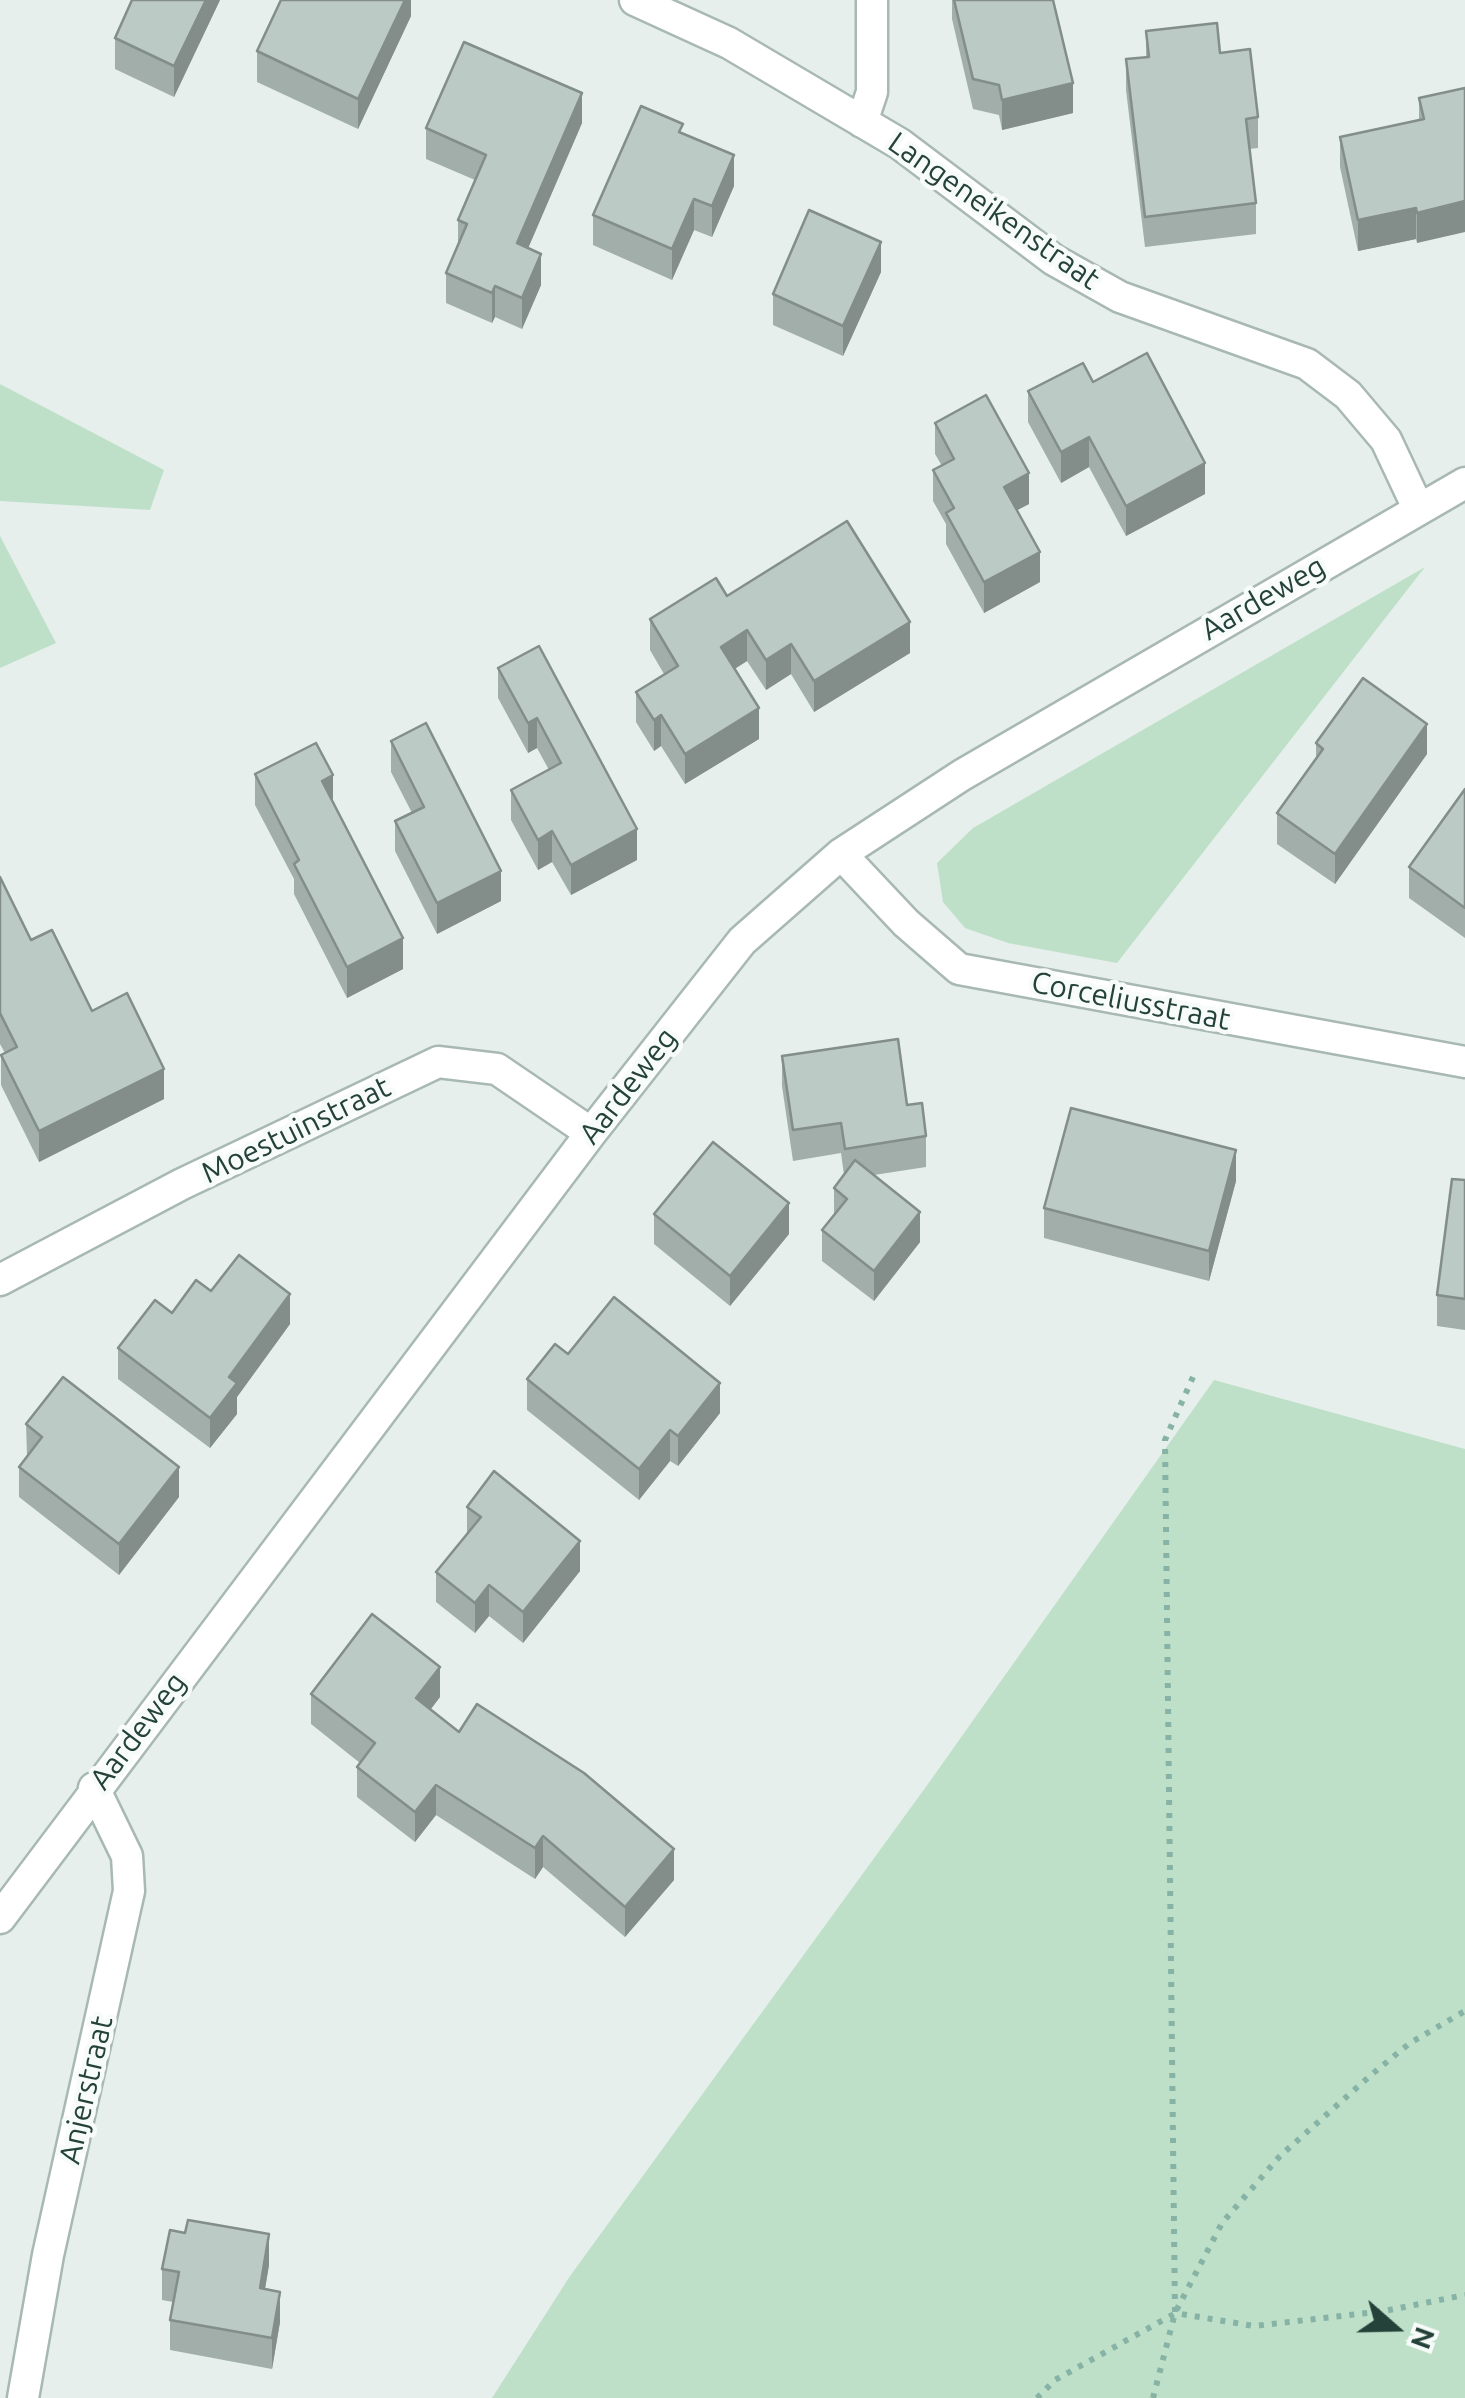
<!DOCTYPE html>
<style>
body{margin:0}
#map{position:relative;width:1465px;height:2398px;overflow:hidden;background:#e6efeb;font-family:Ubuntu,sans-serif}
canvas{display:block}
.north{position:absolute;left:1345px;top:2278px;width:100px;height:100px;-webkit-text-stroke:8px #f7fbf9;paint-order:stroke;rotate:110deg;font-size:28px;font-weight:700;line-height:40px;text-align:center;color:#24423a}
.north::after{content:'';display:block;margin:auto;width:35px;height:45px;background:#24423a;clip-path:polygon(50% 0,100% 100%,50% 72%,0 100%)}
</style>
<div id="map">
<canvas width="1465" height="2398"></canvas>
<div class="north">N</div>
</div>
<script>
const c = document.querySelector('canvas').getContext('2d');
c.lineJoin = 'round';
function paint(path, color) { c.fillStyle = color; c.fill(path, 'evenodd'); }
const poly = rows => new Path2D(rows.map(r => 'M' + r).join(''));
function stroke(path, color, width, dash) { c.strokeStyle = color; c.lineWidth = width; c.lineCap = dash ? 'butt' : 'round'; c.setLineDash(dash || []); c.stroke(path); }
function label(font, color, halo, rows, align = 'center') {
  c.font = font + ' Ubuntu,sans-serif'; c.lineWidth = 9; c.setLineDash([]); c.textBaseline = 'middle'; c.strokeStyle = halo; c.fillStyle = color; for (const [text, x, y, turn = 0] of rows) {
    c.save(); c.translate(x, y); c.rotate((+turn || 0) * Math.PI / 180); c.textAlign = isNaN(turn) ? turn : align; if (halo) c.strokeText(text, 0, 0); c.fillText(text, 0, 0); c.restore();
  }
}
paint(poly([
 [0,384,164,470,150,510,0,501],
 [0,536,56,643,0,668],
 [1425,567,1117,963,1008,943,965,928,943,902,937,863,973,828],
 [1214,1380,1465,1449,1465,2398,492,2398,570,2276,928,1784]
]), '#bfe0c8');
const minor = poly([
 [635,0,729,43,900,144,1054,260,1120,297,1307,364,1348,395,1386,440,1418,508],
 [862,122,872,92,872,0],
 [841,854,906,923,959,969,1465,1062],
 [0,1280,182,1184,438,1062,497,1069,591,1133],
 [0,1918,591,1133,742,941,841,854,962,775,1465,483],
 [23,2398,48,2255,129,1891,127,1856,94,1788]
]);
stroke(minor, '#a8b8b2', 35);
stroke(poly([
 [1193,1377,1165,1440,1175,2313,1254,2326,1384,2311,1465,2295],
 [1037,2398,1055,2380,1174,2314],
 [1153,2398,1175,2313,1222,2223,1280,2156,1371,2075,1410,2043,1465,2011]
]), '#86b3a5', 6, [5, 8]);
stroke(minor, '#fff', 30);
paint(poly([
 [220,0,174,97,115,69,115,38],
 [411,0,411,16,358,129,257,82,257,51],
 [952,0,1053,0,1073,113,1002,130,999,115,973,109,952,19],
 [1146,31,1220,53,1258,117,1258,148,1249,149,1256,203,1256,234,1145,247,1126,90,1126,59,1146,57],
 [1465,88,1417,243,1416,239,1358,251,1340,167,1340,137,1419,120,1419,98],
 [582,123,528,248,541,285,522,329,495,317,492,323,446,303,446,273,458,244,458,220,475,180,426,159,426,128],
 [683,134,734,186,712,237,694,230,672,280,593,245,593,215],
 [881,272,843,356,773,325,773,294],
 [1093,382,1205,494,1126,536,1089,467,1061,483,1028,422,1028,391],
 [935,423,1029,504,1017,510,1040,582,984,613,946,544,946,524,933,501,933,470,942,466,935,454],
 [727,596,910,653,814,712,791,674,766,690,747,661,735,669,759,739,685,784,661,746,654,751,636,722,636,692,664,674,650,650,650,619],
 [539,646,637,860,571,895,552,862,538,870,511,820,511,790,549,770,537,748,528,753,498,698,498,668],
 [391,741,501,901,437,934,395,851,395,821,412,813,391,772],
 [1316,743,1427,754,1335,884,1277,844,1277,813,1316,759],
 [255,774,333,802,403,969,347,998,294,894,294,879,255,805],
 [1465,789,1465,938,1409,898,1409,867],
 [0,877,31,940,92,1011,164,1099,39,1162,1,1085,1,1055,5,1053,0,1044],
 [782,1056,926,1136,926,1167,874,1175,920,1242,874,1301,822,1261,822,1230,834,1215,834,1188,844,1175,841,1153,793,1161,782,1086],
 [1465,1180,1465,1330,1437,1326,1437,1295],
 [1236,1181,1209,1281,1044,1238,1044,1208],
 [654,1214,789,1234,730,1306,654,1244],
 [211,1291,290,1324,237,1397,237,1414,210,1448,118,1379,118,1348,172,1313],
 [568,1354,720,1413,678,1466,670,1461,639,1500,527,1410,527,1379],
 [26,1424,179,1497,119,1575,19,1497,19,1467,27,1456],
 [467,1507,580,1571,523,1643,489,1616,475,1633,436,1602,436,1572,467,1535],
 [311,1694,440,1697,431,1709,459,1732,674,1880,625,1937,543,1867,535,1879,436,1815,415,1842,357,1797,357,1767,360,1763,311,1724],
 [269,2265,265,2289,280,2322,272,2369,170,2350,170,2320,173,2302,162,2300,162,2269]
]), '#a1aea9');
paint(poly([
 [206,0,220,0,174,97,174,66],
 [405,0,411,0,411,16,358,129,358,99],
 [1073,83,1073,113,1002,130,1002,100],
 [582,93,582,123,517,274,517,243],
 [734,155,734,186,712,237,712,206],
 [694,199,694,230,672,280,672,249],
 [1465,201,1465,232,1417,243,1417,213],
 [1416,208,1416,239,1358,251,1358,220],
 [881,242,881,272,843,356,843,326],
 [541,254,541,285,522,329,522,298],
 [495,286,495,317,492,323,492,293],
 [1089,437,1089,467,1061,483,1061,452],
 [1205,463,1205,494,1126,536,1126,506],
 [1029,473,1029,504,1004,517,1004,487],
 [1040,552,1040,582,984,613,984,582],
 [910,622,910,653,814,712,814,681],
 [747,630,747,661,721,677,721,647],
 [791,644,791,674,766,690,766,660],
 [759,708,759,739,685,784,685,754],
 [661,715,661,746,654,751,654,720],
 [537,718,537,748,528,753,528,723],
 [1427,724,1427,754,1335,884,1335,854],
 [333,775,333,805,322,781],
 [637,829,637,860,571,895,571,865],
 [552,831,552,862,538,870,538,840],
 [501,871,501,901,437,934,437,903],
 [403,938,403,969,347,998,347,967],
 [164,1069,164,1099,39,1162,39,1131],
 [1236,1150,1236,1181,1209,1281,1209,1251],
 [789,1203,789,1234,730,1306,730,1276],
 [920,1212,920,1242,874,1301,874,1271],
 [290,1294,290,1324,237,1397,237,1414,210,1448,210,1418,229,1377],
 [720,1383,720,1413,678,1466,678,1436],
 [670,1430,670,1461,639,1500,639,1469],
 [179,1467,179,1497,119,1575,119,1544],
 [580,1541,580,1571,523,1643,523,1612],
 [489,1585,489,1616,475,1633,475,1603],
 [440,1667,440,1697,416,1728,416,1698],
 [436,1785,436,1815,415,1842,415,1812],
 [543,1836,543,1867,535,1879,535,1848],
 [674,1849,674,1880,625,1937,625,1907],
 [269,2234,269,2265,260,2318,260,2288],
 [280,2292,280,2322,272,2369,272,2338]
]), '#838d89');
const building = poly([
 [132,0,206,0,174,66,115,38,132,0],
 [281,0,405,0,358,99,257,51,281,0],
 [954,0,1053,0,1073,83,1002,100,999,85,973,79,954,0],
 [1217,23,1220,53,1250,49,1258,117,1246,119,1256,203,1145,217,1126,59,1149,57,1146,31,1217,23],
 [464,42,582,93,517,243,541,254,522,298,495,286,492,293,446,273,467,224,458,220,486,155,426,128,464,42],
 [1465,88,1465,201,1417,213,1416,208,1358,220,1340,137,1424,119,1419,98,1465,88],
 [641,106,683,124,679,132,734,155,712,206,694,199,672,249,593,215,641,106],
 [809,210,881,242,843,326,773,294,809,210],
 [1147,353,1205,463,1126,506,1089,437,1061,452,1028,391,1083,363,1093,382,1147,353],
 [986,395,1029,473,1004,487,1040,552,984,582,946,513,954,508,933,470,954,459,935,423,986,395],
 [847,521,910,622,814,681,791,644,766,660,747,630,721,647,759,708,685,754,661,715,654,720,636,692,678,666,650,619,716,578,727,596,847,521],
 [539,646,637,829,571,865,552,831,538,840,511,790,561,763,537,718,528,723,498,668,539,646],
 [1363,678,1427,724,1335,854,1277,813,1323,749,1316,743,1363,678],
 [426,723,501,871,437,903,395,821,424,807,391,741,426,723],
 [316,743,333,775,322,781,403,938,347,967,294,864,299,860,255,774,316,743],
 [1465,789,1465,908,1409,867,1465,789],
 [0,877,31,940,52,930,92,1011,127,993,164,1069,39,1131,1,1055,17,1047,0,1013,0,877],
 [898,1039,907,1105,922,1103,926,1136,845,1149,841,1123,793,1130,782,1056,898,1039],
 [1071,1108,1236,1150,1209,1251,1044,1208,1071,1108],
 [713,1142,789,1203,730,1276,654,1214,713,1142],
 [855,1160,920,1212,874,1271,822,1230,847,1199,834,1188,855,1160],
 [1452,1179,1465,1180,1465,1299,1437,1295,1452,1179],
 [239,1255,290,1294,229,1377,237,1383,210,1418,118,1348,155,1300,172,1313,196,1280,211,1291,239,1255],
 [614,1297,720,1383,678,1436,670,1430,639,1469,527,1379,555,1344,568,1354,614,1297],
 [63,1377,179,1467,119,1544,19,1467,42,1437,26,1424,63,1377],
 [494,1471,580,1541,523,1612,489,1585,475,1603,436,1572,481,1517,467,1507,494,1471],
 [372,1614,440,1667,416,1698,459,1732,477,1704,584,1773,674,1849,625,1907,543,1836,535,1848,436,1785,415,1812,357,1767,375,1743,311,1694,372,1614],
 [188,2220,269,2234,260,2288,280,2292,272,2338,170,2320,179,2272,162,2269,170,2230,185,2233,188,2220]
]);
paint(building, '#bbcac4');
stroke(building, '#838d89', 2.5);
label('30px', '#24423a', '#f7fbf9', [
 ["Langeneikenstraat",994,211,35],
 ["Aardeweg",1263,598,-30],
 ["Corceliusstraat",1131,1001,11],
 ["Aardeweg",628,1086,-52],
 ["Moestuinstraat",296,1130,-26],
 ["Aardeweg",138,1731,-53],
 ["Anjerstraat",86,2090,-77]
]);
</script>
